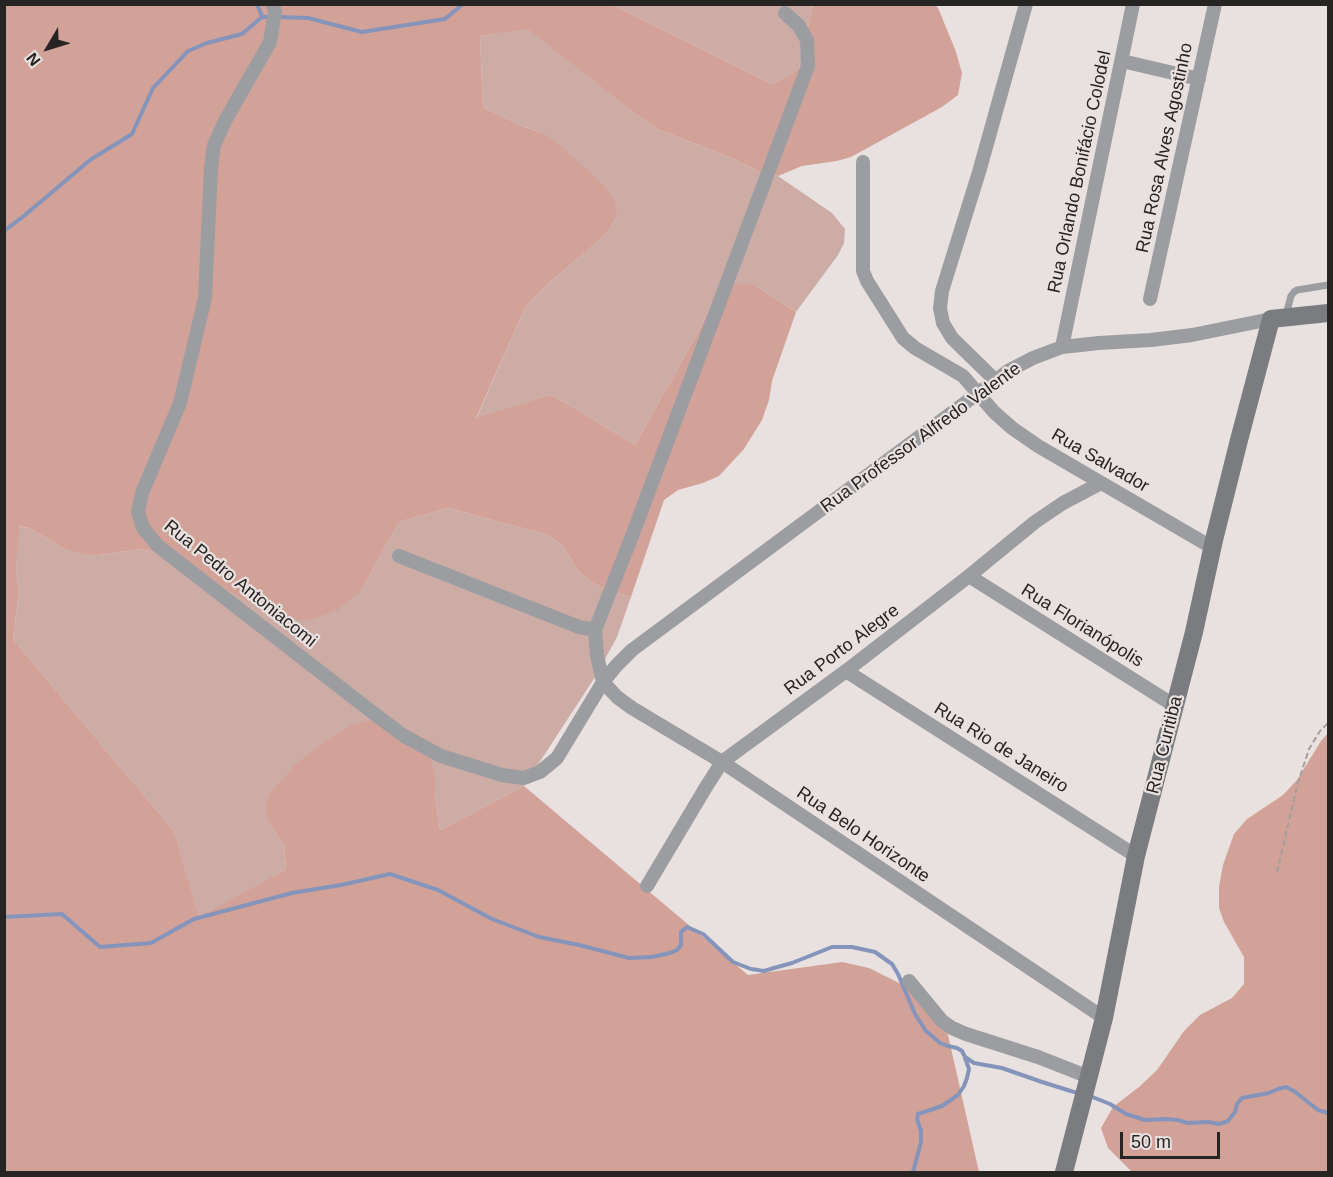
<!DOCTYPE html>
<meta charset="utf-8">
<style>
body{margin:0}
#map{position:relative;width:1333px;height:1177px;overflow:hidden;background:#e9e1df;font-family:Helvetica,sans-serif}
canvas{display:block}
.frame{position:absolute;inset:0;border:6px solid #272424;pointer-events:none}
.north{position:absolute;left:18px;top:18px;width:60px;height:60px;-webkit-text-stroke:4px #e9e1df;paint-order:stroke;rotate:232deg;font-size:16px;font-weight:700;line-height:24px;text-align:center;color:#272424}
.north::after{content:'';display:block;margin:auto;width:21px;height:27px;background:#272424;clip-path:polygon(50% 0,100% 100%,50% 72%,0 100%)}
.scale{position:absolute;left:1120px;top:1132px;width:100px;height:27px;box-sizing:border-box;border:3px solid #272424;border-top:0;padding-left:8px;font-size:18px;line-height:21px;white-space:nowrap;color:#272424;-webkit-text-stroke:4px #e9e1df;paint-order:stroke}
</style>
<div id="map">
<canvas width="1333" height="1177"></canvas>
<div class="frame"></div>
<div class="north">N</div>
<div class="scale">50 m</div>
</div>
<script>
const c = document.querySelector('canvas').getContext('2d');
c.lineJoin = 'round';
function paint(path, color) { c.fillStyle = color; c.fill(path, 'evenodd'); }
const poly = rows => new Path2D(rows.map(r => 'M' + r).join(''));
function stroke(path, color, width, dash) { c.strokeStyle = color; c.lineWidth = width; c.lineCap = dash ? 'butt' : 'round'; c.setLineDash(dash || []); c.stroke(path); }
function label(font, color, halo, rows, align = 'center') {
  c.font = font + ' Helvetica,sans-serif'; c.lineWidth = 4.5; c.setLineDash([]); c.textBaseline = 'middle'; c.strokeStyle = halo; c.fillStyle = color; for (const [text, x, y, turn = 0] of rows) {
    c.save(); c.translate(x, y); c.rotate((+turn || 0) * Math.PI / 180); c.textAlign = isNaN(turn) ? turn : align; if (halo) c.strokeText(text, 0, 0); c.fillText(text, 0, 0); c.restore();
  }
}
paint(poly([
 [613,5,813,5,799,69,772,84],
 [528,28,629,109,657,129,732,158,758,171,778,176,832,213,845,229,844,243,838,255,796,312,756,286,715,298,698,332,635,445,566,403,550,395,476,419,526,306,551,281,589,249,606,234,617,216,540,132,522,126,483,107,480,36],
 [448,508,548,535,562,545,579,572,598,586,631,597,617,637,597,674,524,786,440,830,435,796,435,776,337,733,299,762,270,792,269,823,284,845,286,869,199,918,174,831,13,639,19,592,16,571,18,526,29,528,63,548,98,555,140,549,361,591,399,522]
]), '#cdaca6');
paint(poly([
 [934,4,938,8,955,49,962,73,958,95,942,107,851,157,837,161,802,166,778,176,758,171,732,158,657,129,629,109,528,29,480,36,483,107,522,126,540,132,558,143,601,183,614,199,617,216,606,234,589,249,551,281,526,306,476,418,550,395,566,403,635,445,698,332,715,298,737,283,756,286,796,312,772,381,769,400,762,420,744,449,719,476,703,483,678,490,664,500,631,597,598,586,579,572,562,545,548,535,448,508,399,522,361,591,336,611,306,621,283,617,262,609,160,553,140,549,98,555,83,554,63,548,29,528,19,526,16,571,19,592,13,639,174,831,199,917,286,869,284,845,269,823,265,807,270,792,298,762,337,733,354,724,373,720,389,721,407,729,421,741,429,755,435,776,435,796,440,830,524,786,748,975,842,962,869,968,907,987,939,1015,948,1035,979,1172,5,1172,5,5,613,5,772,84,799,69,813,5],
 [1328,733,1328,1170,1326,1172,1132,1172,1108,1148,1101,1128,1113,1107,1139,1087,1157,1070,1184,1031,1200,1015,1232,998,1244,984,1244,957,1224,922,1219,908,1219,887,1223,865,1234,834,1247,819,1283,795,1297,780,1321,741]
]), '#d2a299');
stroke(poly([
 [257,4,262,17],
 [277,17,308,18,362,32,445,19,463,4],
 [4,231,25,215,90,160,132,134,153,88,188,51,207,43,242,34,262,17,270,17],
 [4,917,62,914,100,947,151,943,194,919,292,893,341,885,390,874,438,890,492,919,539,937,579,945,629,958,652,957,670,953,677,950,681,945,681,932,687,927,703,934,733,962,751,969,764,971,774,968,792,963,832,947,852,947,875,952,892,964,898,974,915,1014,926,1031,940,1043,948,1046,957,1048,962,1051,965,1057,974,1063,1002,1068,1042,1082,1074,1092,1080,1093],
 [1090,1096,1110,1104,1126,1114,1145,1120,1166,1119,1178,1120,1187,1123,1209,1122,1219,1124,1228,1121,1235,1112,1237,1104,1242,1098,1269,1093,1278,1089,1286,1087,1294,1091,1318,1110,1328,1113],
 [913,1172,921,1142,921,1131,917,1119,918,1114,942,1106,958,1095,964,1086,967,1078,969,1069,965,1058]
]), '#8494ba', 4);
stroke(poly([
 [1277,872,1297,786,1309,749,1320,731,1328,723]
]), '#a59f9e', 2, [6, 3]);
stroke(poly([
 [1286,315,1291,296,1294,292,1297,290,1328,285]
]), '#9c9da0', 7);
stroke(poly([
 [273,4,275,12,270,42,226,119,214,145,211,168,205,298,180,403,142,493,138,512,143,528,158,546,372,712,404,736,441,756,502,775,524,778,540,772,557,758,603,682,616,666,632,650,1008,371,1033,358,1062,347,1099,343,1151,340,1192,335,1271,319],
 [1122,61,1199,79],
 [863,162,863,271,867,281,903,338,915,348,963,376,994,412,1012,428,1038,446,1213,548],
 [1150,299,1215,4],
 [1062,347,1133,4],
 [995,380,952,338,943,323,940,308,942,291,979,172,1026,4],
 [399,556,579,627,595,630,597,655,603,682],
 [969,576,1175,706],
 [595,630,632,536,808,66,807,40,799,26,785,13],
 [846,671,1136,856],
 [603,682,617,697,632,708,722,762,1104,1018],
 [647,886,706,787,722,762,846,671,969,576,1035,522,1063,503,1101,483],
 [909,981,942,1021,952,1028,966,1034,1038,1057,1089,1077]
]), '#9c9da0', 14);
stroke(poly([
 [1064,1172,1104,1018,1136,856,1194,632,1214,540,1239,440,1271,319,1328,313]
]), '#7a7c80', 18);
label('18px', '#272424', '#e9e1df', [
 ["Rua Rosa Alves Agostinho",1165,148,-78],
 ["Rua Orlando Bonifácio Colodel",1080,172,-78],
 ["Rua Professor Alfredo Valente",921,438,-36],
 ["Rua Salvador",1100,461,30],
 ["Rua Pedro Antoniacomi",240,584,39],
 ["Rua Florianópolis",1082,626,32],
 ["Rua Porto Alegre",842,650,-37],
 ["Rua Curitiba",1165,745,-76],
 ["Rua Rio de Janeiro",1001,748,32],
 ["Rua Belo Horizonte",863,835,34]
]);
</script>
